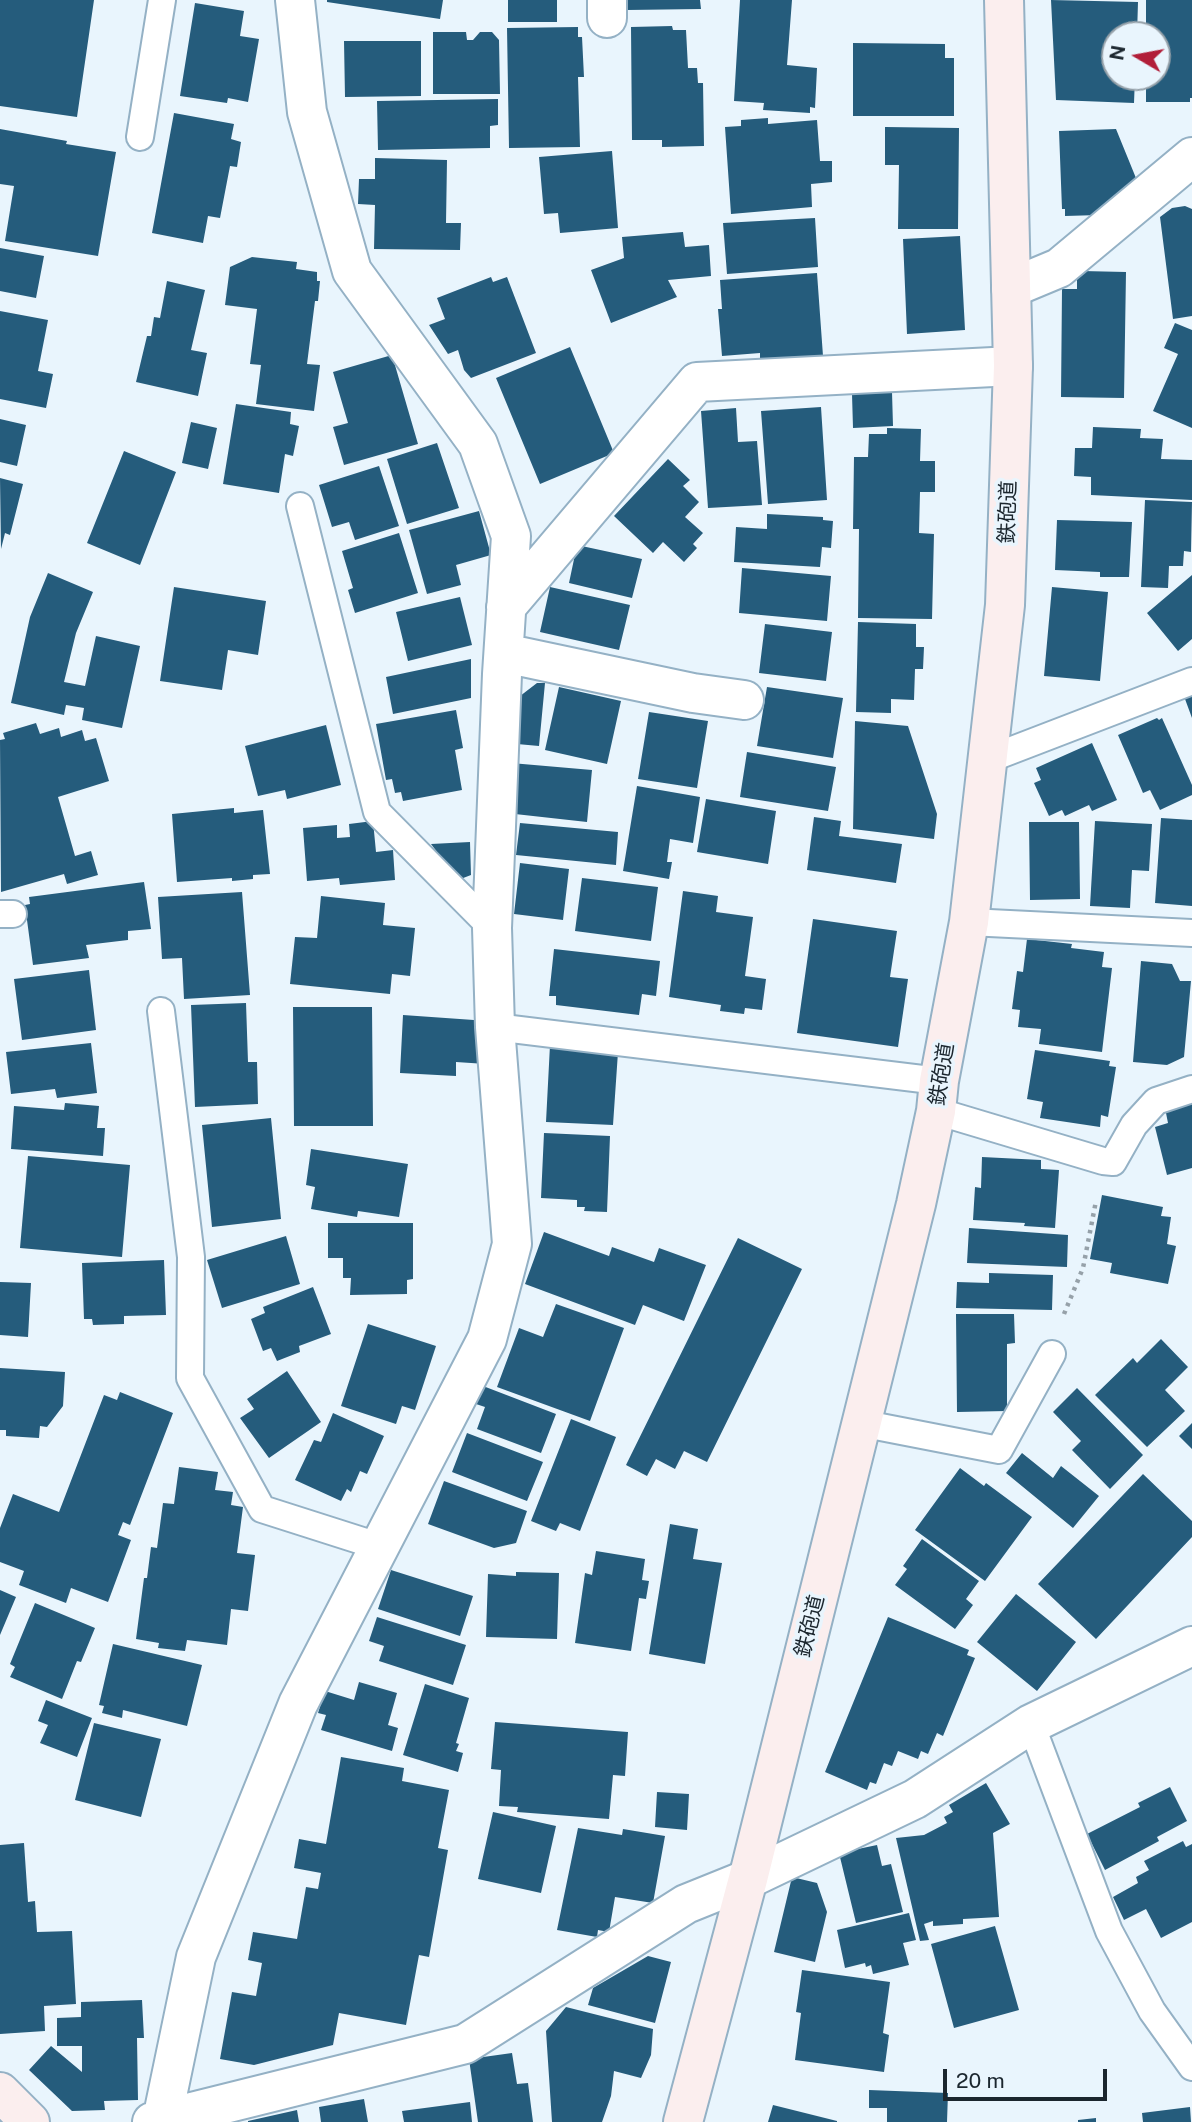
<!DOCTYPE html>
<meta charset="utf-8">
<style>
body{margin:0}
#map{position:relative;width:1192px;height:2122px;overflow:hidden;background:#e9f5fd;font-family:"Public Sans",sans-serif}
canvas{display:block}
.north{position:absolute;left:1101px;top:21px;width:70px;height:70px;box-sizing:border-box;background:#e9f5fd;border:2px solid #97a2aa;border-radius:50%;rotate:280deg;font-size:19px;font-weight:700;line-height:28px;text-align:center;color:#1b262e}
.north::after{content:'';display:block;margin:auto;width:24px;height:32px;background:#b11e39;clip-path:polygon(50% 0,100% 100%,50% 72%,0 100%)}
.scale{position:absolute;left:943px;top:2069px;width:164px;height:32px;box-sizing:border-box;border:4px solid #1b262e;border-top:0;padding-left:9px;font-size:21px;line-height:24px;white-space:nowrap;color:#1b262e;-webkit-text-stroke:5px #e9f5fd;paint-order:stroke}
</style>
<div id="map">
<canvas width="1192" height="2122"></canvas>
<div class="north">N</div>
<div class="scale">20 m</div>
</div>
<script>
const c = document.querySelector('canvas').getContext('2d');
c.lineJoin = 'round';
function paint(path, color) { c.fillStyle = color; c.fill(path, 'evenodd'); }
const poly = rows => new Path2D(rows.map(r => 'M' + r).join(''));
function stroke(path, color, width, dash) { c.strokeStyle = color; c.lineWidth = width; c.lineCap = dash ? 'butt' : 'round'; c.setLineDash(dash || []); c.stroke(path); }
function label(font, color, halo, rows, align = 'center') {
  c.font = font + ' "Public Sans","Noto Sans JP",sans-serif'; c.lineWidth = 7; c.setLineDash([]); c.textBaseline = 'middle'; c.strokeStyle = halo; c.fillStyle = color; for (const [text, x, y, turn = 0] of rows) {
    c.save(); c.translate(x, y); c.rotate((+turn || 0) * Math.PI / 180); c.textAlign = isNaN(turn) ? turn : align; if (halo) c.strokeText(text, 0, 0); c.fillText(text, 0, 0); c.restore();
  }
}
paint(poly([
 [0,0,94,0,77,117,0,106],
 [327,0,443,0,440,19,327,2],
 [508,0,557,0,557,22,508,22],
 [627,0,700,0,701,9,627,10],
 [740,0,792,0,787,65,817,68,815,108,810,107,810,113,763,110,764,103,734,101],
 [1051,0,1138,2,1137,35,1115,35,1115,77,1135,77,1134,103,1056,100],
 [1146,0,1192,0,1192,98,1190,98,1190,102,1146,102,1146,77,1157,77,1157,35,1146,35],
 [195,3,244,11,240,36,259,39,248,102,228,98,227,103,180,96],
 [672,26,673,30,686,30,688,68,697,68,698,83,703,83,704,146,662,147,662,140,632,140,631,27],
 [578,27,578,37,582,37,584,77,578,77,580,147,509,148,507,28],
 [433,32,466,32,467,40,473,40,480,32,492,32,499,40,500,94,433,94],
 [344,41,421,41,421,96,345,97],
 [853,43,945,44,945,58,954,58,954,116,853,116],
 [498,99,498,125,490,126,490,148,378,150,377,101],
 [174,113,234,124,231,139,241,142,237,167,230,166,220,218,208,216,203,243,152,233],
 [768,118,768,124,817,120,820,161,832,161,832,182,811,184,812,207,731,214,725,127,741,126,741,120],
 [885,127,959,128,958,229,898,229,899,165,885,165],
 [0,129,67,141,66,144,116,152,98,256,5,241,14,186,0,184],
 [1116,129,1138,183,1099,215,1065,216,1065,209,1062,209,1059,131],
 [612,151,618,228,560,233,558,213,544,214,539,157],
 [375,158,447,160,446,223,461,223,460,250,374,249,375,205,358,204,359,179,375,179],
 [1185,206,1192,209,1192,316,1173,319,1160,217,1172,208],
 [815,218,818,267,727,274,723,223],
 [683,232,685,247,709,245,711,276,668,280,677,297,611,323,591,270,624,258,622,237],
 [960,236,965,330,907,334,903,239],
 [0,248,44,256,36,298,0,291],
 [252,257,297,262,296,269,317,272,317,281,320,281,318,301,315,301,307,364,320,365,314,411,256,404,261,365,250,364,257,309,225,305,230,267],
 [1082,271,1126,272,1124,398,1061,397,1062,289,1077,289,1077,275,1082,275],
 [817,273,823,356,760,361,760,353,722,356,718,309,722,309,720,280],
 [491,277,493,282,507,277,536,353,471,378,464,370,458,350,448,354,429,325,445,319,437,298],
 [167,281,205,290,191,350,207,353,198,396,136,382,147,336,151,336,154,317,160,318],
 [0,311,48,320,38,371,53,374,46,408,0,399],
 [1175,323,1192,330,1192,428,1153,411,1178,354,1164,348],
 [570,347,614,453,540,484,496,378],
 [392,355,418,444,344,465,333,427,348,423,333,372],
 [892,392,893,426,853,428,852,394],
 [236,404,291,412,290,424,299,426,293,456,285,454,279,493,223,484],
 [821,407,827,500,768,504,761,411],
 [736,408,738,442,757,441,762,505,708,508,701,411],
 [0,419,26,425,17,466,0,462],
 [191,422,217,428,208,469,182,463],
 [1093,427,1141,429,1140,438,1163,439,1161,459,1192,460,1192,500,1091,495,1091,477,1074,476,1075,448,1092,448],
 [887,428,921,429,920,461,935,461,935,492,920,492,919,533,934,534,932,619,858,618,859,529,853,529,854,457,868,457,869,434,887,434],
 [437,443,459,508,407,524,387,459],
 [124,451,176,472,140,565,87,543],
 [668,459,690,480,683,486,699,502,685,517,703,533,693,544,697,548,684,562,663,542,653,553,614,516],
 [379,466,399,526,355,540,349,522,332,527,319,485],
 [0,478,23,484,10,535,5,533,1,549],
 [1145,500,1192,502,1191,552,1184,551,1183,566,1169,566,1168,588,1141,587],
 [479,511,491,555,456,565,461,585,427,594,409,530],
 [767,514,823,517,823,520,833,521,831,548,822,547,820,567,734,562,736,527,767,529],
 [1057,520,1132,522,1129,577,1100,577,1100,572,1055,570],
 [399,533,418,593,355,613,348,590,353,588,342,551],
 [577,545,642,559,632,598,569,583],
 [742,568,831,576,827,621,739,613],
 [48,573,93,592,76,633,64,682,85,686,96,636,140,646,122,728,82,720,84,708,66,705,64,715,11,703,30,617],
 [1192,575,1192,639,1178,651,1147,613],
 [174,587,266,601,258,655,228,650,222,690,160,681],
 [550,587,630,605,619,650,540,632],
 [1052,587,1108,592,1100,681,1044,676],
 [460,597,472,645,408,661,396,612],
 [858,622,916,624,916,647,924,647,923,669,915,669,914,700,891,699,891,713,856,712],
 [765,624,832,632,826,681,759,673],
 [471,659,471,698,393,714,386,677],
 [537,683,545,683,539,746,517,744,511,703],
 [559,687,621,701,607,764,545,750],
 [767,687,843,698,833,758,757,746],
 [1192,696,1192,718,1185,699],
 [456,710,463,748,455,750,462,790,403,801,401,792,395,793,392,779,386,780,376,724],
 [649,712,708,721,697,788,638,779],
 [1157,718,1159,720,1162,718,1192,785,1192,795,1160,810,1150,790,1143,793,1118,735],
 [855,721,908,726,937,814,934,839,853,829],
 [36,723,40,734,59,728,61,737,82,730,85,741,96,738,109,781,58,797,75,856,91,851,98,875,67,884,64,874,1,892,0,740,5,739,3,733],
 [326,725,341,785,287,799,285,790,258,796,245,746],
 [1092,743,1117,800,1092,811,1089,805,1065,816,1062,810,1049,816,1034,783,1041,780,1036,768],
 [747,752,836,767,828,811,740,797],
 [511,763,592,770,587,822,506,813],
 [637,786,700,797,693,843,670,839,667,862,672,862,669,879,623,871],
 [706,799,776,811,768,864,697,852],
 [234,808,234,813,263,810,270,874,253,875,253,879,232,881,232,878,177,882,172,814],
 [814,817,841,821,839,836,902,844,896,883,807,870],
 [1161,818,1192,820,1192,906,1155,903],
 [373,821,376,852,393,850,395,880,340,885,339,878,307,881,303,828,337,825,337,838,350,837,349,824],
 [1095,821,1152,824,1149,871,1132,870,1130,908,1090,906],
 [1029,822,1079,822,1080,899,1030,900],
 [520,823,618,832,616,865,516,855],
 [470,842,471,875,458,880,431,844],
 [520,863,569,869,563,920,514,914],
 [582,878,658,887,651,941,575,931],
 [144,882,151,929,128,931,128,940,86,945,89,958,33,965,25,905,30,904,29,897],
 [683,891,718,896,716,912,753,917,745,976,766,979,762,1010,745,1008,744,1014,720,1011,721,1005,669,997],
 [242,892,250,995,184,999,182,958,162,959,158,897],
 [321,896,385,903,383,925,415,928,410,976,392,974,390,994,290,984,295,937,317,938],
 [813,919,897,931,890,977,908,979,898,1047,797,1033],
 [1027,939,1072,944,1071,948,1104,952,1102,967,1112,968,1102,1052,1039,1044,1041,1029,1018,1027,1020,1010,1012,1009,1017,971,1023,972],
 [554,949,660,961,656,996,642,994,639,1015,556,1005,556,996,549,996],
 [1141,961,1172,964,1180,981,1191,981,1184,1057,1167,1065,1133,1062],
 [89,970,96,1030,22,1040,14,979],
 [246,1003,248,1062,257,1062,258,1104,195,1107,191,1005],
 [293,1007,372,1007,373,1126,294,1126],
 [403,1015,488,1021,486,1064,456,1062,456,1076,400,1073],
 [91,1043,97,1093,57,1098,55,1089,11,1094,6,1052],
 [550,1045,618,1052,613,1125,546,1122],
 [1035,1050,1110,1061,1109,1066,1116,1067,1108,1117,1101,1115,1100,1127,1040,1118,1043,1102,1027,1099],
 [1192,1101,1192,1168,1167,1175,1155,1127,1168,1123,1165,1108],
 [65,1103,99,1106,97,1128,105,1128,103,1156,11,1149,14,1106,64,1110],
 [271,1118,281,1219,212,1227,202,1125],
 [544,1133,610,1136,607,1212,584,1211,585,1207,577,1207,577,1200,541,1198],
 [311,1149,408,1164,399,1217,358,1211,357,1217,311,1209,315,1187,306,1185],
 [28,1156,130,1165,122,1257,20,1248],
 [982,1157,1041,1160,1041,1169,1059,1170,1055,1228,1024,1226,1025,1223,973,1220,975,1187,981,1188],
 [1102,1195,1163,1207,1161,1216,1171,1217,1167,1244,1176,1246,1168,1284,1110,1273,1112,1263,1090,1259],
 [328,1223,413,1223,413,1279,407,1280,407,1294,350,1295,351,1278,343,1278,343,1258,328,1258],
 [969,1228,1068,1235,1067,1267,967,1263],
 [544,1232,609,1256,612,1247,654,1262,659,1248,706,1265,684,1321,643,1305,635,1325,525,1284],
 [286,1236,300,1284,222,1308,207,1260],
 [738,1238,802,1269,707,1462,684,1451,675,1469,656,1459,647,1476,626,1465],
 [164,1260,166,1315,124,1316,124,1324,93,1325,92,1319,84,1319,82,1263],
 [989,1273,1053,1275,1052,1310,956,1308,957,1282,989,1283],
 [0,1282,31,1283,28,1337,0,1335],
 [313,1287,331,1334,299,1346,300,1352,277,1361,271,1348,263,1351,251,1319,265,1313,263,1307],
 [556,1304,624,1328,590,1421,497,1387,519,1328,543,1337],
 [956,1314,1014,1314,1015,1343,1007,1344,1007,1411,957,1412],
 [368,1324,436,1346,415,1410,402,1406,396,1424,341,1406],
 [1161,1339,1188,1367,1165,1390,1185,1411,1147,1447,1095,1395,1133,1358,1137,1363],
 [0,1368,65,1372,63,1406,47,1427,40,1426,39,1438,6,1436,6,1430,0,1430],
 [287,1371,321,1422,269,1458,240,1418,254,1409,247,1399],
 [483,1386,556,1414,541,1453,477,1429,485,1407,476,1404],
 [1077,1388,1143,1455,1110,1489,1072,1450,1081,1441,1053,1412],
 [120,1392,173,1413,130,1525,123,1522,118,1535,131,1540,108,1602,71,1588,66,1603,19,1585,24,1571,0,1562,0,1528,13,1494,59,1512,104,1395,117,1400],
 [333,1413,384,1436,367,1474,360,1471,351,1492,347,1489,341,1501,295,1480,314,1440,321,1442],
 [571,1419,616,1437,580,1531,560,1523,556,1531,531,1521],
 [1192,1423,1192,1449,1179,1436],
 [467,1433,543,1462,527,1501,452,1472],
 [1022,1453,1053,1478,1061,1466,1099,1496,1073,1528,1006,1473],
 [179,1467,218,1472,215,1490,233,1492,231,1505,243,1507,237,1553,255,1555,248,1611,231,1609,227,1645,187,1640,185,1651,158,1648,159,1643,136,1639,144,1578,147,1578,151,1547,157,1548,163,1503,174,1504],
 [960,1468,984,1486,986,1483,1032,1517,985,1581,915,1530],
 [1143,1474,1192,1521,1192,1537,1096,1639,1038,1584],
 [444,1481,527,1511,516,1543,494,1548,428,1524],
 [670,1524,698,1529,693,1559,722,1563,705,1664,649,1654],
 [922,1539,979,1581,966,1599,973,1605,955,1629,895,1585,907,1569,903,1566],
 [596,1551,645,1559,642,1580,649,1581,646,1599,639,1598,631,1651,575,1643,585,1573,592,1575],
 [391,1570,473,1596,460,1636,378,1609],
 [516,1572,559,1573,557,1639,486,1637,488,1574,516,1576],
 [0,1590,16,1597,0,1635],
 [1016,1594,1076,1642,1037,1691,977,1642],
 [35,1603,95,1628,81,1662,77,1661,62,1699,10,1677,15,1667,10,1664],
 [377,1617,466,1645,453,1685,379,1661,384,1646,369,1641],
 [888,1617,969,1650,967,1655,975,1658,943,1736,937,1733,928,1754,921,1751,918,1759,898,1751,892,1766,884,1763,876,1784,870,1782,867,1790,825,1772],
 [113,1644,202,1665,187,1726,123,1710,122,1718,102,1713,104,1706,99,1705],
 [359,1682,397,1693,388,1725,398,1728,392,1751,321,1730,326,1715,318,1713,325,1691,354,1700],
 [425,1684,469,1698,456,1743,459,1744,456,1751,463,1753,458,1772,403,1755],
 [46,1700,92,1718,77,1757,40,1743,48,1725,38,1721],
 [495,1722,628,1732,625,1776,613,1775,609,1819,517,1812,518,1807,499,1806,501,1770,491,1769],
 [94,1723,161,1739,141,1817,75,1800],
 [341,1757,404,1768,402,1781,449,1790,438,1848,448,1850,429,1957,419,1955,406,2025,339,2013,333,2045,254,2065,220,2059,232,1992,256,1996,262,1963,248,1960,253,1932,297,1939,306,1887,318,1889,321,1873,294,1868,299,1839,326,1844],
 [986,1783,1010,1824,993,1833,999,1917,963,1919,963,1924,933,1926,933,1921,924,1924,929,1940,920,1941,896,1838,924,1835,947,1823,944,1817,953,1812,949,1805],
 [1170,1787,1187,1821,1157,1837,1159,1841,1105,1870,1087,1834,1140,1807,1138,1803],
 [657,1792,689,1794,687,1830,655,1827],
 [493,1812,556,1826,541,1893,478,1879],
 [578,1828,622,1835,623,1829,665,1836,653,1903,615,1897,609,1932,598,1930,597,1937,557,1930],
 [1183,1841,1186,1847,1192,1844,1192,1922,1161,1938,1146,1909,1124,1920,1113,1897,1138,1883,1136,1877,1149,1870,1144,1861],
 [24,1843,28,1902,35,1901,37,1932,72,1931,76,2004,44,2006,45,2031,0,2034,0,1845],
 [877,1845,882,1866,891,1864,903,1912,856,1923,839,1853],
 [792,1877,817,1883,827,1912,815,1962,774,1952],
 [909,1913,916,1940,903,1943,909,1965,873,1974,871,1965,866,1967,865,1963,845,1968,837,1930],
 [995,1926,1019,2010,954,2028,931,1944],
 [648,1956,671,1962,655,2023,588,2005,593,1988],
 [802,1970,890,1982,883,2033,889,2035,884,2072,795,2060,801,2013,796,2012],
 [142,2000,144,2038,137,2038,138,2100,104,2101,105,2110,72,2111,29,2070,51,2046,82,2072,82,2046,57,2046,57,2018,81,2017,81,2002],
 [566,2007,653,2029,651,2055,641,2078,614,2071,611,2096,602,2122,552,2122,546,2031],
 [512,2053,517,2084,528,2083,533,2122,478,2122,469,2059],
 [869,2090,948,2093,947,2122,887,2122,887,2108,869,2108],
 [364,2099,368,2122,321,2122,319,2107],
 [470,2102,472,2122,404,2122,402,2111],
 [773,2105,837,2121,837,2122,768,2122],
 [1190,2107,1191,2122,1143,2122,1142,2113],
 [297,2110,299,2122,248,2122,248,2121],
 [1096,2118,1096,2122,1078,2122,1078,2120]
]), '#255c7c');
const lane = poly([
 [140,137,162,0],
 [300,506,377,812,492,928],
 [989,759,1192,681],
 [0,914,13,914],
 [969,922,1192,933],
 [161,1011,191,1257,190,1378,262,1509,378,1546],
 [495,1027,939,1081],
 [936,1111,1103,1161,1113,1162,1134,1125,1156,1101,1192,1089],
 [860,1423,999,1450,1052,1354],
 [1031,1724,1109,1931,1152,2011,1192,2067]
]);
const street = poly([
 [607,0,607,18],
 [1011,288,1059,268,1192,157],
 [506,607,697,382,1013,366],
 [504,653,693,693,744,700],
 [162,2120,196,1957,298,1704,487,1339,512,1244,495,1027,492,928,502,674,511,536,478,444,352,271,307,112,295,0],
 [152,2122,465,2044,686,1904,748,1879,915,1799,1031,1724,1192,1646]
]);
const secondary = poly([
 [0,2092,30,2122],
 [683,2122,748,1879,916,1204,936,1111,939,1081,969,922,1005,605,1013,366,1004,0]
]);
stroke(lane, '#94b1c5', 30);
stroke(street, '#94b1c5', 42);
stroke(secondary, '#94b1c5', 42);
stroke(poly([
 [1064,1314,1083,1268,1096,1201]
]), '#96a1a9', 4.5, [3.5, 5]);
stroke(lane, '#fff', 26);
stroke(street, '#fff', 38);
stroke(secondary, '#fbeeee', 38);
label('21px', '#1b262e', '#e9f5fd', [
 ["鉄砲道",1008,512,-88],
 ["鉄砲道",942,1074,-81],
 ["鉄砲道",810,1626,-76]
]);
</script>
